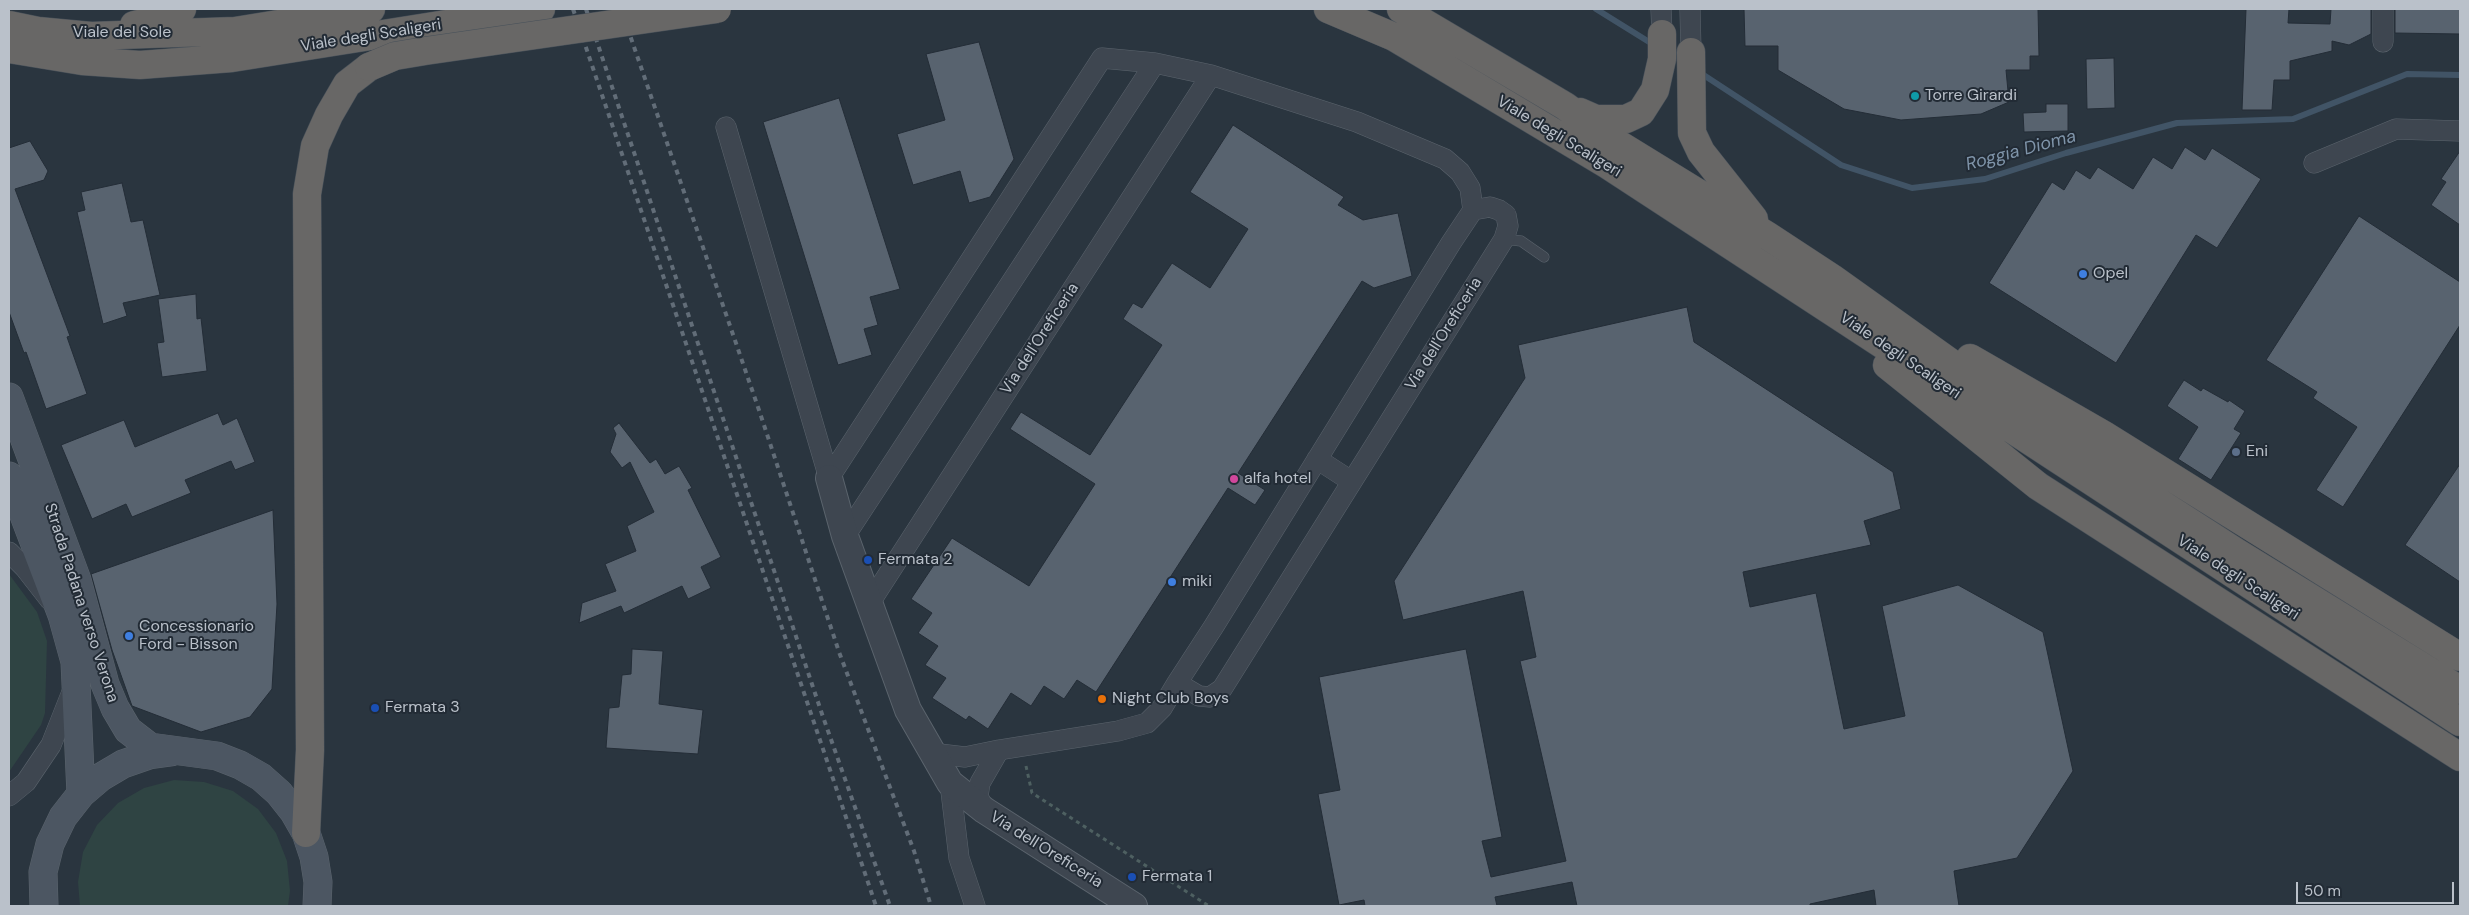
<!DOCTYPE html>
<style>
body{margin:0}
#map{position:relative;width:2469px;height:915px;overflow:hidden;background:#2a353f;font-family:"DM Sans",sans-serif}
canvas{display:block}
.frame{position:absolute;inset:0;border:10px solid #bac1ca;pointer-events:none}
.scale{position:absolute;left:2296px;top:882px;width:158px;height:22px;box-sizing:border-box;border:2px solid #bac1ca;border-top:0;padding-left:6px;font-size:15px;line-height:18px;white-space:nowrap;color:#bac1ca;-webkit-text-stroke:4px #222b35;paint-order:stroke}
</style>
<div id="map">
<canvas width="2469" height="915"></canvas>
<div class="frame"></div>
<div class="scale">50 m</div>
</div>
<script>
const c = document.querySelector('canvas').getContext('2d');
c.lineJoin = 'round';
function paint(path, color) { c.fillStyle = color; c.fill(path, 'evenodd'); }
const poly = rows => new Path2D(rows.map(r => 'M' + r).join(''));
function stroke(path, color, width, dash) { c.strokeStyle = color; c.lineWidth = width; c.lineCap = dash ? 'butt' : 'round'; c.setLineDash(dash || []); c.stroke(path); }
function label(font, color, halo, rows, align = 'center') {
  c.font = font + ' "DM Sans",sans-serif'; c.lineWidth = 4; c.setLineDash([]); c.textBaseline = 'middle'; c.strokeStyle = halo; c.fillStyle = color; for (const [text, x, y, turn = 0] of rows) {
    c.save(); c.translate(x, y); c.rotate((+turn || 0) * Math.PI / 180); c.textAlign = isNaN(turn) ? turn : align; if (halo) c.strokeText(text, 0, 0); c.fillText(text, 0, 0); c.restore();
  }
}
paint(poly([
 [9,574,37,612,47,641,45,713,41,725,9,772],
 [174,780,204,782,233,791,258,809,276,833,287,861,290,891,288,906,80,906,78,882,83,852,97,825,118,803,144,788]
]), '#2f4443');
stroke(poly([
 [1596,9,1654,45],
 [1699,72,1841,165,1912,188,1985,179,2066,153,2177,123,2293,119,2407,74,2460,75]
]), '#415466', 6);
const building = poly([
 [1744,9,2038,9,2039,56,2030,56,2030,70,2006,70,2009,102,1981,114,1901,120,1844,109,1778,70,1778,46,1745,46,1744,9],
 [2246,9,2289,9,2288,23,2330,24,2331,9,2371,9,2371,34,2349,45,2332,41,2332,51,2290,61,2290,80,2274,80,2272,110,2242,110,2246,9],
 [2395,9,2460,9,2460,34,2395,33,2395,9],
 [979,42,1014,159,990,197,969,203,960,171,913,185,897,134,945,120,926,54,979,42],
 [2114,58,2115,108,2087,109,2086,59,2114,58],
 [839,98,900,289,870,297,878,325,864,329,872,355,838,365,763,122,839,98],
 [2046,104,2068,104,2068,131,2024,132,2023,113,2046,112,2046,104],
 [1233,125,1344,197,1338,205,1363,220,1398,213,1412,276,1374,288,1362,281,1238,473,1265,490,1255,505,1228,488,1096,692,1077,680,1064,699,1044,686,1031,706,1011,693,988,729,969,716,966,720,932,698,946,678,925,665,938,646,918,633,932,613,911,599,952,538,1029,586,1095,484,1010,429,1021,412,1090,455,1162,345,1123,319,1133,303,1142,308,1172,263,1210,288,1248,229,1190,192,1233,125],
 [30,141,48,171,44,180,15,189,70,336,67,337,87,394,46,409,26,352,24,353,9,312,9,148,30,141],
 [2185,147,2205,160,2212,148,2261,179,2217,248,2196,235,2116,363,1989,283,2052,182,2064,190,2076,170,2090,179,2098,167,2133,189,2153,157,2172,169,2185,147],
 [2460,151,2460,225,2431,205,2446,182,2441,179,2460,151],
 [122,183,131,222,143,220,160,295,123,303,127,316,103,324,77,212,85,210,81,192,122,183],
 [2359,216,2460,282,2460,325,2343,507,2316,490,2357,427,2313,398,2317,392,2266,360,2359,216],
 [196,294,197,319,201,318,207,371,162,377,157,343,164,342,158,299,196,294],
 [1687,307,1694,342,1893,472,1901,509,1864,521,1871,545,1743,572,1750,607,1816,593,1844,729,1905,716,1882,606,1958,585,2043,632,2073,771,2017,858,1954,871,1959,906,1876,906,1874,890,1810,904,1810,906,1577,906,1572,882,1495,897,1497,906,1365,906,1364,900,1339,905,1318,794,1340,790,1319,677,1466,649,1502,837,1482,841,1491,877,1566,861,1520,661,1536,657,1523,591,1403,620,1394,581,1525,378,1518,345,1687,307],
 [2184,380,2201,391,2203,388,2228,402,2229,400,2245,411,2234,429,2241,433,2211,480,2178,459,2198,427,2167,406,2184,380],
 [218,413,223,425,237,418,255,462,235,470,231,461,185,480,191,493,132,517,126,504,92,519,61,445,124,420,135,447,218,413],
 [619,423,650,463,656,459,665,474,679,466,692,488,688,490,721,557,701,567,711,588,688,599,682,586,624,613,621,606,579,623,582,603,616,591,605,564,636,551,627,526,654,512,630,462,622,468,610,452,616,434,613,428,619,423],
 [2460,464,2460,582,2405,545,2460,464],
 [273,510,277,604,272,689,250,717,201,732,132,706,112,650,91,574,273,510],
 [632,649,663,651,659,704,703,710,698,754,606,748,609,708,619,707,622,675,631,674,632,649]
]);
paint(building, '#58636f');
stroke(building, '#242d37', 1);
const service = poly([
 [1504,239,1521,241,1544,257]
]);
const minor = poly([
 [1661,9,1662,34],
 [1690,9,1691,52],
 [2383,42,2383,9],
 [726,127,829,478],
 [2314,163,2396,129,2460,131],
 [1317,459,1351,481],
 [829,478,1102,58,1155,63],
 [845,536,1155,63,1211,75,1357,122,1445,159,1460,172,1470,188,1473,210],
 [9,552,25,568,50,600],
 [869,604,1211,75],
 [931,753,965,757,999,750],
 [950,783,959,858,975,906],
 [9,796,26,782,51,745,72,692],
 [984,810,978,796,980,783,999,750,1118,731,1147,723,1162,708,1177,683,1214,626,1451,243,1473,210,1490,207,1499,210,1506,215,1508,226,1504,239,1222,689,1210,697,1199,696,1177,683]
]);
const tertiary = poly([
 [829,478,845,536,908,710,950,783,984,810,1134,906]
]);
const secondary = poly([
 [9,397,77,580,105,684,115,708,128,730,150,747,217,756,240,765,261,777,279,793,294,812,306,833,314,857,318,882,317,906],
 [9,476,62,615,75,662,81,794],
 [44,906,43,872,50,844,63,817,81,794,101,777,123,764,149,755,171,752]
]);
const trunk = poly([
 [1328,9,1394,37,1608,165,2460,722],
 [1401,9,1565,106,1607,137,1768,236,1832,278,2028,418,2236,552,2460,690],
 [9,25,38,31,91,36,235,31,371,9],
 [134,25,155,20,182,9],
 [9,49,82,61,140,65,232,58,541,9],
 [1691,52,1692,133,1701,152,1754,219],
 [1580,112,1596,119,1626,119,1641,112,1655,90,1662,59,1662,34],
 [1970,358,2104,435,2460,657],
 [1887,365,2038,486,2460,757],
 [306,833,310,750,307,194,315,146,329,115,347,84,369,67]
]);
stroke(service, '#5b646d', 11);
stroke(minor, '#5b646d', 21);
stroke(tertiary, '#5b646d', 28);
stroke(secondary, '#5b646d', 29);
stroke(trunk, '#48515a', 29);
stroke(poly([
 [1026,766,1032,793,1209,906]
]), '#4e6061', 3, [4, 4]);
stroke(service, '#3e4650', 10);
stroke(minor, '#3e4650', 20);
stroke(tertiary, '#3e4650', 26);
stroke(secondary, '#4c5662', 28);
stroke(trunk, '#686766', 28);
stroke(poly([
 [573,9,876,906],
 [586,9,822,714,890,906],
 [621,9,760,413,839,652,914,851,931,906]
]), '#626d78', 4, [5, 5]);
const trunkBridge = poly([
 [369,67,395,56,425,51,717,9]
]);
stroke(trunkBridge, '#48515a', 29, []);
stroke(trunkBridge, '#686766', 28);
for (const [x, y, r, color] of [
 [1915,96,5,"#0f9aa8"],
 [2083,274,5,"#3f7fe0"],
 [2236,452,5,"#5c6f8a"],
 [1234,479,5,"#d1479c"],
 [868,560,5,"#1a4fb4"],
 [1172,582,5,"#3f7fe0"],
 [129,636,5,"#3f7fe0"],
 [1102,699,5,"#e8710a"],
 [375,708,5,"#1a4fb4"],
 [1132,877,5,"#1a4fb4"]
]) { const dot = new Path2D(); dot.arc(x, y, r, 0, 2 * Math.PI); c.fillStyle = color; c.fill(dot); stroke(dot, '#222b35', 2); }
label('16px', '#bac1ca', '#222b35', [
 ["Viale del Sole",122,33],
 ["Viale degli Scaligeri",371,36,-9],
 ["Viale degli Scaligeri",1559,137,31],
 ["Via dell'Oreficeria",1444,334,-58],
 ["Via dell'Oreficeria",1040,339,-57],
 ["Viale degli Scaligeri",1900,356,34],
 ["Viale degli Scaligeri",2238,578,33],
 ["Strada Padana verso Verona",81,603,72],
 ["Via dell'Oreficeria",1046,850,32]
]);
label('16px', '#bac1ca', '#222b35', [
 ["Torre Girardi",1925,96],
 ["Opel",2093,274],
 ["Eni",2246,452],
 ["alfa hotel",1244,479],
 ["Fermata 2",878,560],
 ["miki",1182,582],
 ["Concessionario",139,627],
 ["Ford - Bisson",139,645],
 ["Night Club Boys",1112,699],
 ["Fermata 3",385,708],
 ["Fermata 1",1142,877]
], 'left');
label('italic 18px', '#7f94a9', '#222b35', [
 ["Roggia Dioma",2021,151,-15]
]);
</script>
